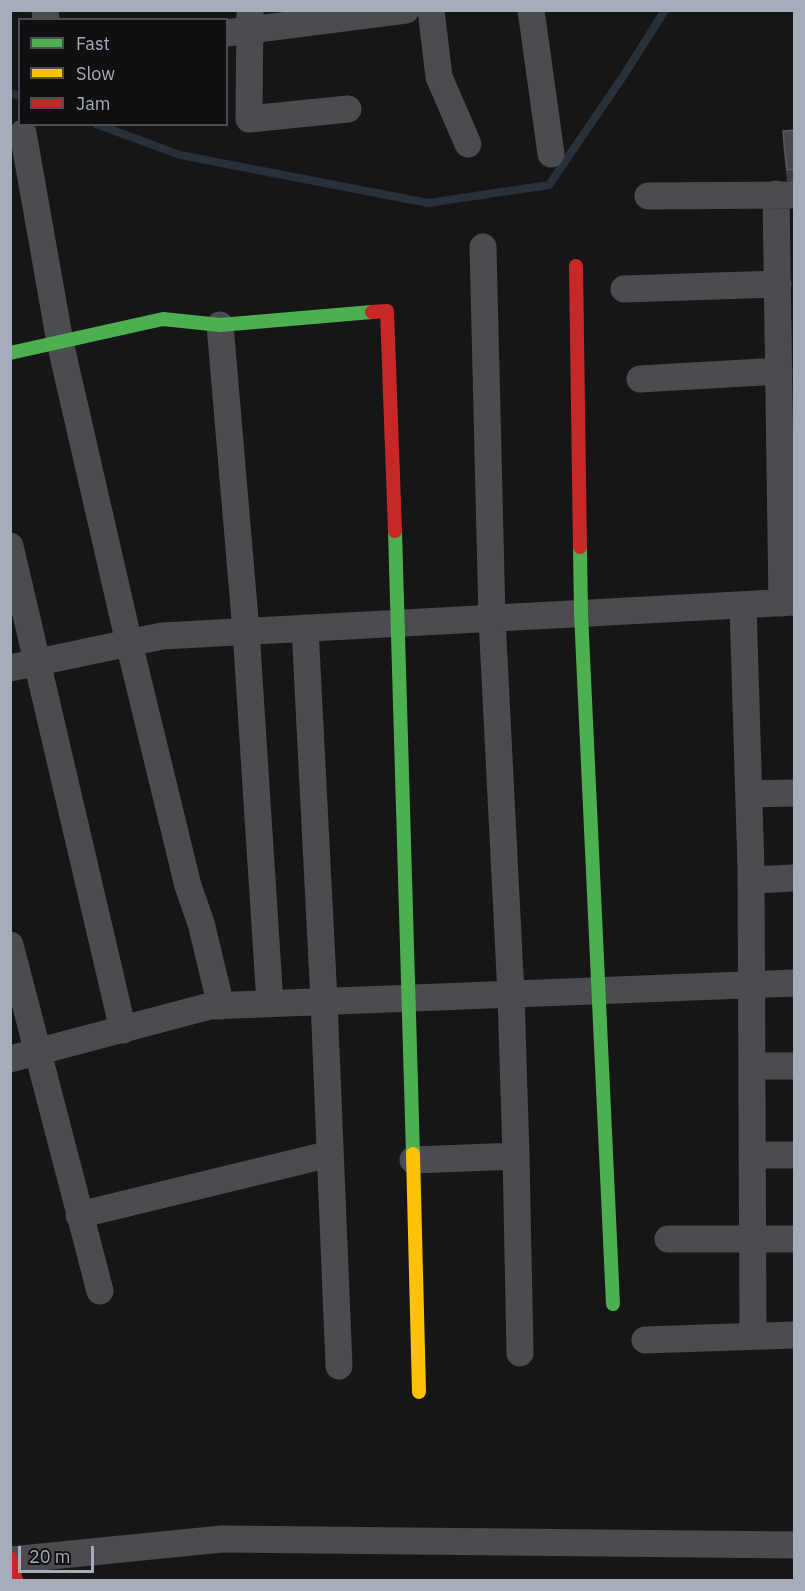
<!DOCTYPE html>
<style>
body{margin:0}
#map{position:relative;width:805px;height:1591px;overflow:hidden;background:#161617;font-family:"IBM Plex Sans",sans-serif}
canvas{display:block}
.frame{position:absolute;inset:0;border:12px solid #a6acb9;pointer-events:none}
.legend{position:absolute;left:18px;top:18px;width:210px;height:108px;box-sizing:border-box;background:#101013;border:2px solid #4c4e55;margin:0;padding:8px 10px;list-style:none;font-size:18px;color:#a6acb9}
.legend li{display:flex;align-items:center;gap:12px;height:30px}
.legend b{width:30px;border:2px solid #4c4e55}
.scale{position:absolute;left:18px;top:1546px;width:76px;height:27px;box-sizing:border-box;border:3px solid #a6acb9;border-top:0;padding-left:8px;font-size:18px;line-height:21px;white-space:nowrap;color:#a6acb9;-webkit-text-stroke:4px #101013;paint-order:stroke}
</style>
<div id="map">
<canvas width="805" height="1591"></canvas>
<div class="frame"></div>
<ul class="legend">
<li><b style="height:8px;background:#4caf50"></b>Fast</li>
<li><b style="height:8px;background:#ffc107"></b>Slow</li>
<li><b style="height:8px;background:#c62828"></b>Jam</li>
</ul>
<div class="scale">20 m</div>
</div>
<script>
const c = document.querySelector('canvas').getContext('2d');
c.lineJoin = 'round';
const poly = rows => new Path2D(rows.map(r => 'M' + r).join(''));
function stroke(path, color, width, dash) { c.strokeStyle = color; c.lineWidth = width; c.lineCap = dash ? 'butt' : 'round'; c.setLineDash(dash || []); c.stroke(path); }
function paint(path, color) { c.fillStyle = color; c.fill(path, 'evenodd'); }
stroke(poly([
 [10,93,20,96],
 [96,124,180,155,428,203,549,185,624,75,665,10]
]), '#28313a', 8);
stroke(poly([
 [45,10,46,20],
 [250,10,249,119,348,109],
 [431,10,439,77,468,144],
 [531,10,551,154],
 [226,33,406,10],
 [23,133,60,342,129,643,188,886,201,923,221,1006],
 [776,194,782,603],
 [648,196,794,195],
 [624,289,778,284],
 [220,325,246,631,270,1003],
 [640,379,779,371],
 [10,546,123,1030],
 [743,605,751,869,753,1335],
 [305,628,324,1001,339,1366],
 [10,668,162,636,794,602],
 [749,794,794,793],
 [751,869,752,880,794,878],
 [10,945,100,1291],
 [10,1059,210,1006,794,983],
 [752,1066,794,1066],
 [752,1155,794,1155],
 [516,1156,520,1353],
 [413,1160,516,1156,511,995,492,618,483,247],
 [79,1215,330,1154],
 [668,1239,794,1239],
 [645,1340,794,1335],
 [11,1560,222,1539,794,1545]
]), '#4a4c50', 27);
stroke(poly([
 [10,353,163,319,220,325,372,312],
 [395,531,413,1154],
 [580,547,581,613,613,1304]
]), '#4caf50', 14);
stroke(poly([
 [413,1154,419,1392]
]), '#ffc107', 14);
stroke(poly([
 [576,266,580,547],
 [372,312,387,311,395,531],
 [10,1558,16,1580]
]), '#c62828', 14);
paint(poly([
 [795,130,795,182,787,182,783,144,783,131]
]), '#3c3c3f');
const building = poly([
 [795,130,795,169,787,170,783,131,795,130]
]);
paint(building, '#47484c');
stroke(building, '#56585d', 1.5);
</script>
